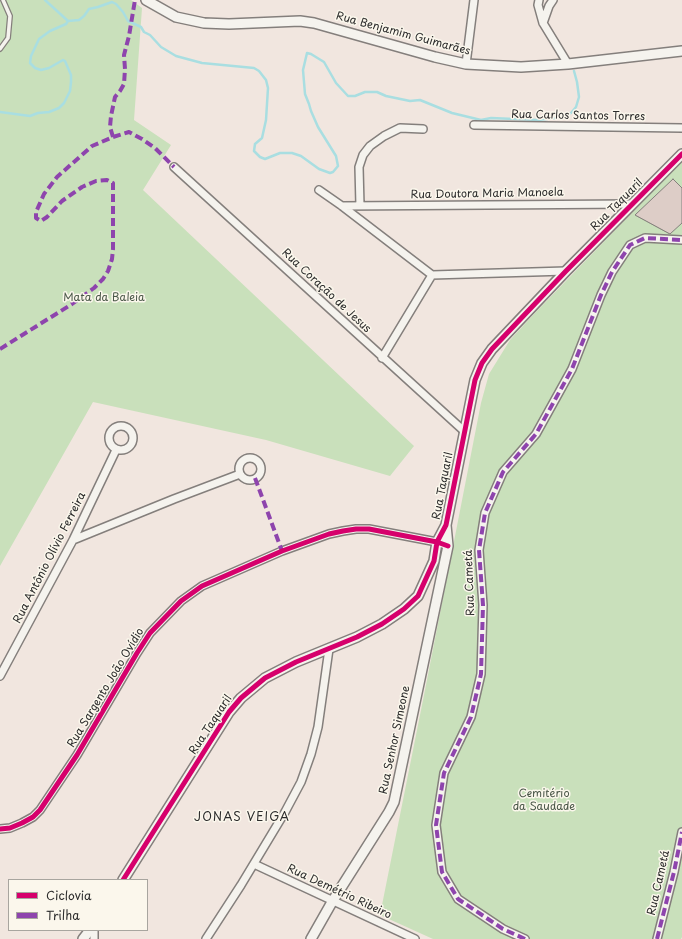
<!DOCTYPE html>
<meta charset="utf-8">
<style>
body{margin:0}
#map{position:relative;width:682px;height:939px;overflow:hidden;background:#f1e6df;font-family:"Playpen Sans",sans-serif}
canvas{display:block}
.legend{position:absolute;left:8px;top:879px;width:140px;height:52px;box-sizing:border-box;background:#fbf7ec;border:1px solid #a8a59f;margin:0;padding:5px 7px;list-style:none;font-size:12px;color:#2b2b2b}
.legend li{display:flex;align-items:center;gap:8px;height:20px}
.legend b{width:20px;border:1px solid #a8a59f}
</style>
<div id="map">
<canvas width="682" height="939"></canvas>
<ul class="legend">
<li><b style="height:5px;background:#d6006c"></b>Ciclovia</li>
<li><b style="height:5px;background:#8e44ad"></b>Trilha</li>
</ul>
</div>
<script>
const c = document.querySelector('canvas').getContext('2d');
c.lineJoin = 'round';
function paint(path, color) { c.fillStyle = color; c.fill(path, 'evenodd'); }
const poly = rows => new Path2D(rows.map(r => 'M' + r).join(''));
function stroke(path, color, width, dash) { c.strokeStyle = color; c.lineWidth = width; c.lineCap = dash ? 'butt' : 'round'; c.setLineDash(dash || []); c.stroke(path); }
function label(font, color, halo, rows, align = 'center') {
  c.font = font + ' "Playpen Sans",sans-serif'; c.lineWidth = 3; c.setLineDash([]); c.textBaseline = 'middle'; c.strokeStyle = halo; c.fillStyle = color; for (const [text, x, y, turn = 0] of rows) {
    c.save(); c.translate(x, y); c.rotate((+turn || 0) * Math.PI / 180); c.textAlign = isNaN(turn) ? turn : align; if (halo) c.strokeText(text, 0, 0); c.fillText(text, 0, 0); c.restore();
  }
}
paint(poly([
 [0,0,131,0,142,8,134,120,171,145,143,190,414,446,390,476,266,440,93,402,0,566],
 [682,161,682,937,681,939,433,939,380,915,425,690,481,403,489,374,510,340,534,314]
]), '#c9e0bb');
paint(poly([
 [673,181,682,189,682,221,669,234,636,216]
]), '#0003');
stroke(poly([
 [45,0,68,21,79,20,84,16,89,9,98,7,112,2,116,4,123,12,128,21,141,27,144,32,150,35,161,47,176,56,202,63,254,68,259,71,266,80,268,88,266,120,262,138,255,144,254,151,260,157,265,159,280,153,292,153,301,156,319,169,330,173,333,172,338,166,336,156,318,127,311,111,309,104,305,94,303,70,307,53,311,54,324,62,336,83,348,96,355,96,365,92,377,92,386,96,410,101,420,100,452,113,481,120,491,118,538,120,563,117,571,113,576,107,579,97,577,82,574,71],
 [0,112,30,116,38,113,49,112,59,108,64,103,70,91,71,82,71,75,65,61,63,60,49,68,41,70,35,68,30,63,31,56,39,39,50,31,66,24,68,21]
]), '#a9dee1', 2.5);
const building = poly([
 [673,179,682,188,682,223,670,234,635,215,673,179]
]);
paint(building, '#ddcdc7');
stroke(building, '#847f7c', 1);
const service = poly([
 [0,49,8,38,10,16,3,0]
]);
const minor = poly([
 [539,0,538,5,543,23,568,64],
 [543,23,549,6,553,0],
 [466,64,474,0],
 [474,125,682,128],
 [174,167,464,431],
 [319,190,342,206,432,275,566,271],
 [342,206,633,204],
 [360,206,359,167,363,155,370,146,384,136,400,128,423,129],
 [382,358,432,275],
 '109 438a12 12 0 1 1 24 0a12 12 0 1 1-24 0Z',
 '239 469a11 11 0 1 1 22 0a11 11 0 1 1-22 0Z',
 [73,540,174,499,240,474],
 [0,676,73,540,116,450],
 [0,829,10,828,22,823,33,817,40,810,77,755,137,653,150,633,181,601,202,586,282,551,329,534,343,531,356,529,369,529,437,542,448,546],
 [254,864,415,939],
 [94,939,94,930],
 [206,939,241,885,285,812,301,782,311,754,318,727,329,649],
 [525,939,503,929,458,899,442,872,436,825,444,773,471,717,481,674,483,605,479,550,485,513,503,472,536,434,572,369,601,295,612,272,630,245,645,238,682,240],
 [657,939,674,872,682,832]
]);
const tertiary = poly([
 [146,0,176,17,204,23,229,24,300,21,314,23,435,57,466,64,521,67,568,64,682,51],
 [123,880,229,712,241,698,265,678,296,662,357,637,382,624,404,609,418,596,434,561,437,542,446,525,475,380,482,363,492,349,566,271,682,154],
 [83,939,90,930],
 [311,939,332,902,389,812,394,802,448,546,446,525]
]);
stroke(service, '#847f7c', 6);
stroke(minor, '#847f7c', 10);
stroke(tertiary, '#847f7c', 12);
stroke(service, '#f5f3ee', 3.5);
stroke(minor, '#f5f3ee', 7);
stroke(tertiary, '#f5f3ee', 9);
stroke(poly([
 [113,137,129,132,142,139,155,148,174,167],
 [0,349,72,304,94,288,103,279,108,271,112,259,113,249,113,183,107,180,96,181,82,187,62,201,47,217,41,221,36,218,36,212,44,194,57,177,92,146,113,137,110,127,111,116,115,97,120,91,124,84,125,69,124,55,129,36,135,0],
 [255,478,282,551],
 [525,939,503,929,458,899,442,872,436,825,444,773,471,717,481,674,483,605,479,550,485,513,503,472,536,434,572,369,601,295,612,272,630,245,645,238,682,240],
 [657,939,674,872,682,832]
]), '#8e44ad', 4, [8, 4]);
stroke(poly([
 [0,829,10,828,22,823,33,817,40,810,77,755,137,653,150,633,181,601,202,586,282,551,329,534,343,531,356,529,369,529,437,542,448,546],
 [123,880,229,712,241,698,265,678,296,662,357,637,382,624,404,609,418,596,434,561,437,542,446,525,475,380,482,363,492,349,566,271,682,154]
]), '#d6006c', 5);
label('11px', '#2b2b2b', '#fbf7ec', [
 ["Rua Benjamim Guimarães",403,34,15],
 ["Rua Carlos Santos Torres",578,116,1],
 ["Rua Doutora Maria Manoela",487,194,-1],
 ["Rua Taquaril",617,205,-45],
 ["Rua Coração de Jesus",326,291,43],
 ["Rua Taquaril",443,486,-79],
 ["Rua Antônio Olívio Ferreira",50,558,-63],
 ["Rua Cametá",470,583,-92],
 ["Rua Sargento João Ovídio",106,688,-59],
 ["Rua Taquaril",211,725,-57],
 ["Rua Senhor Simeone",395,740,-78],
 ["Rua Cametá",659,883,-77],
 ["Rua Demétrio Ribeiro",339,892,25]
]);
label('11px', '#4a5748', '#fbf7ec', [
 ["Mata da Baleia",104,298],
 ["Cemitério",544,794],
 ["da Saudade",544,807]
]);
c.letterSpacing = '1px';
label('12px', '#2b2b2b', '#fbf7ec', [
 ["JONAS VEIGA",242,818]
]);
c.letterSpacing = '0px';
</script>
